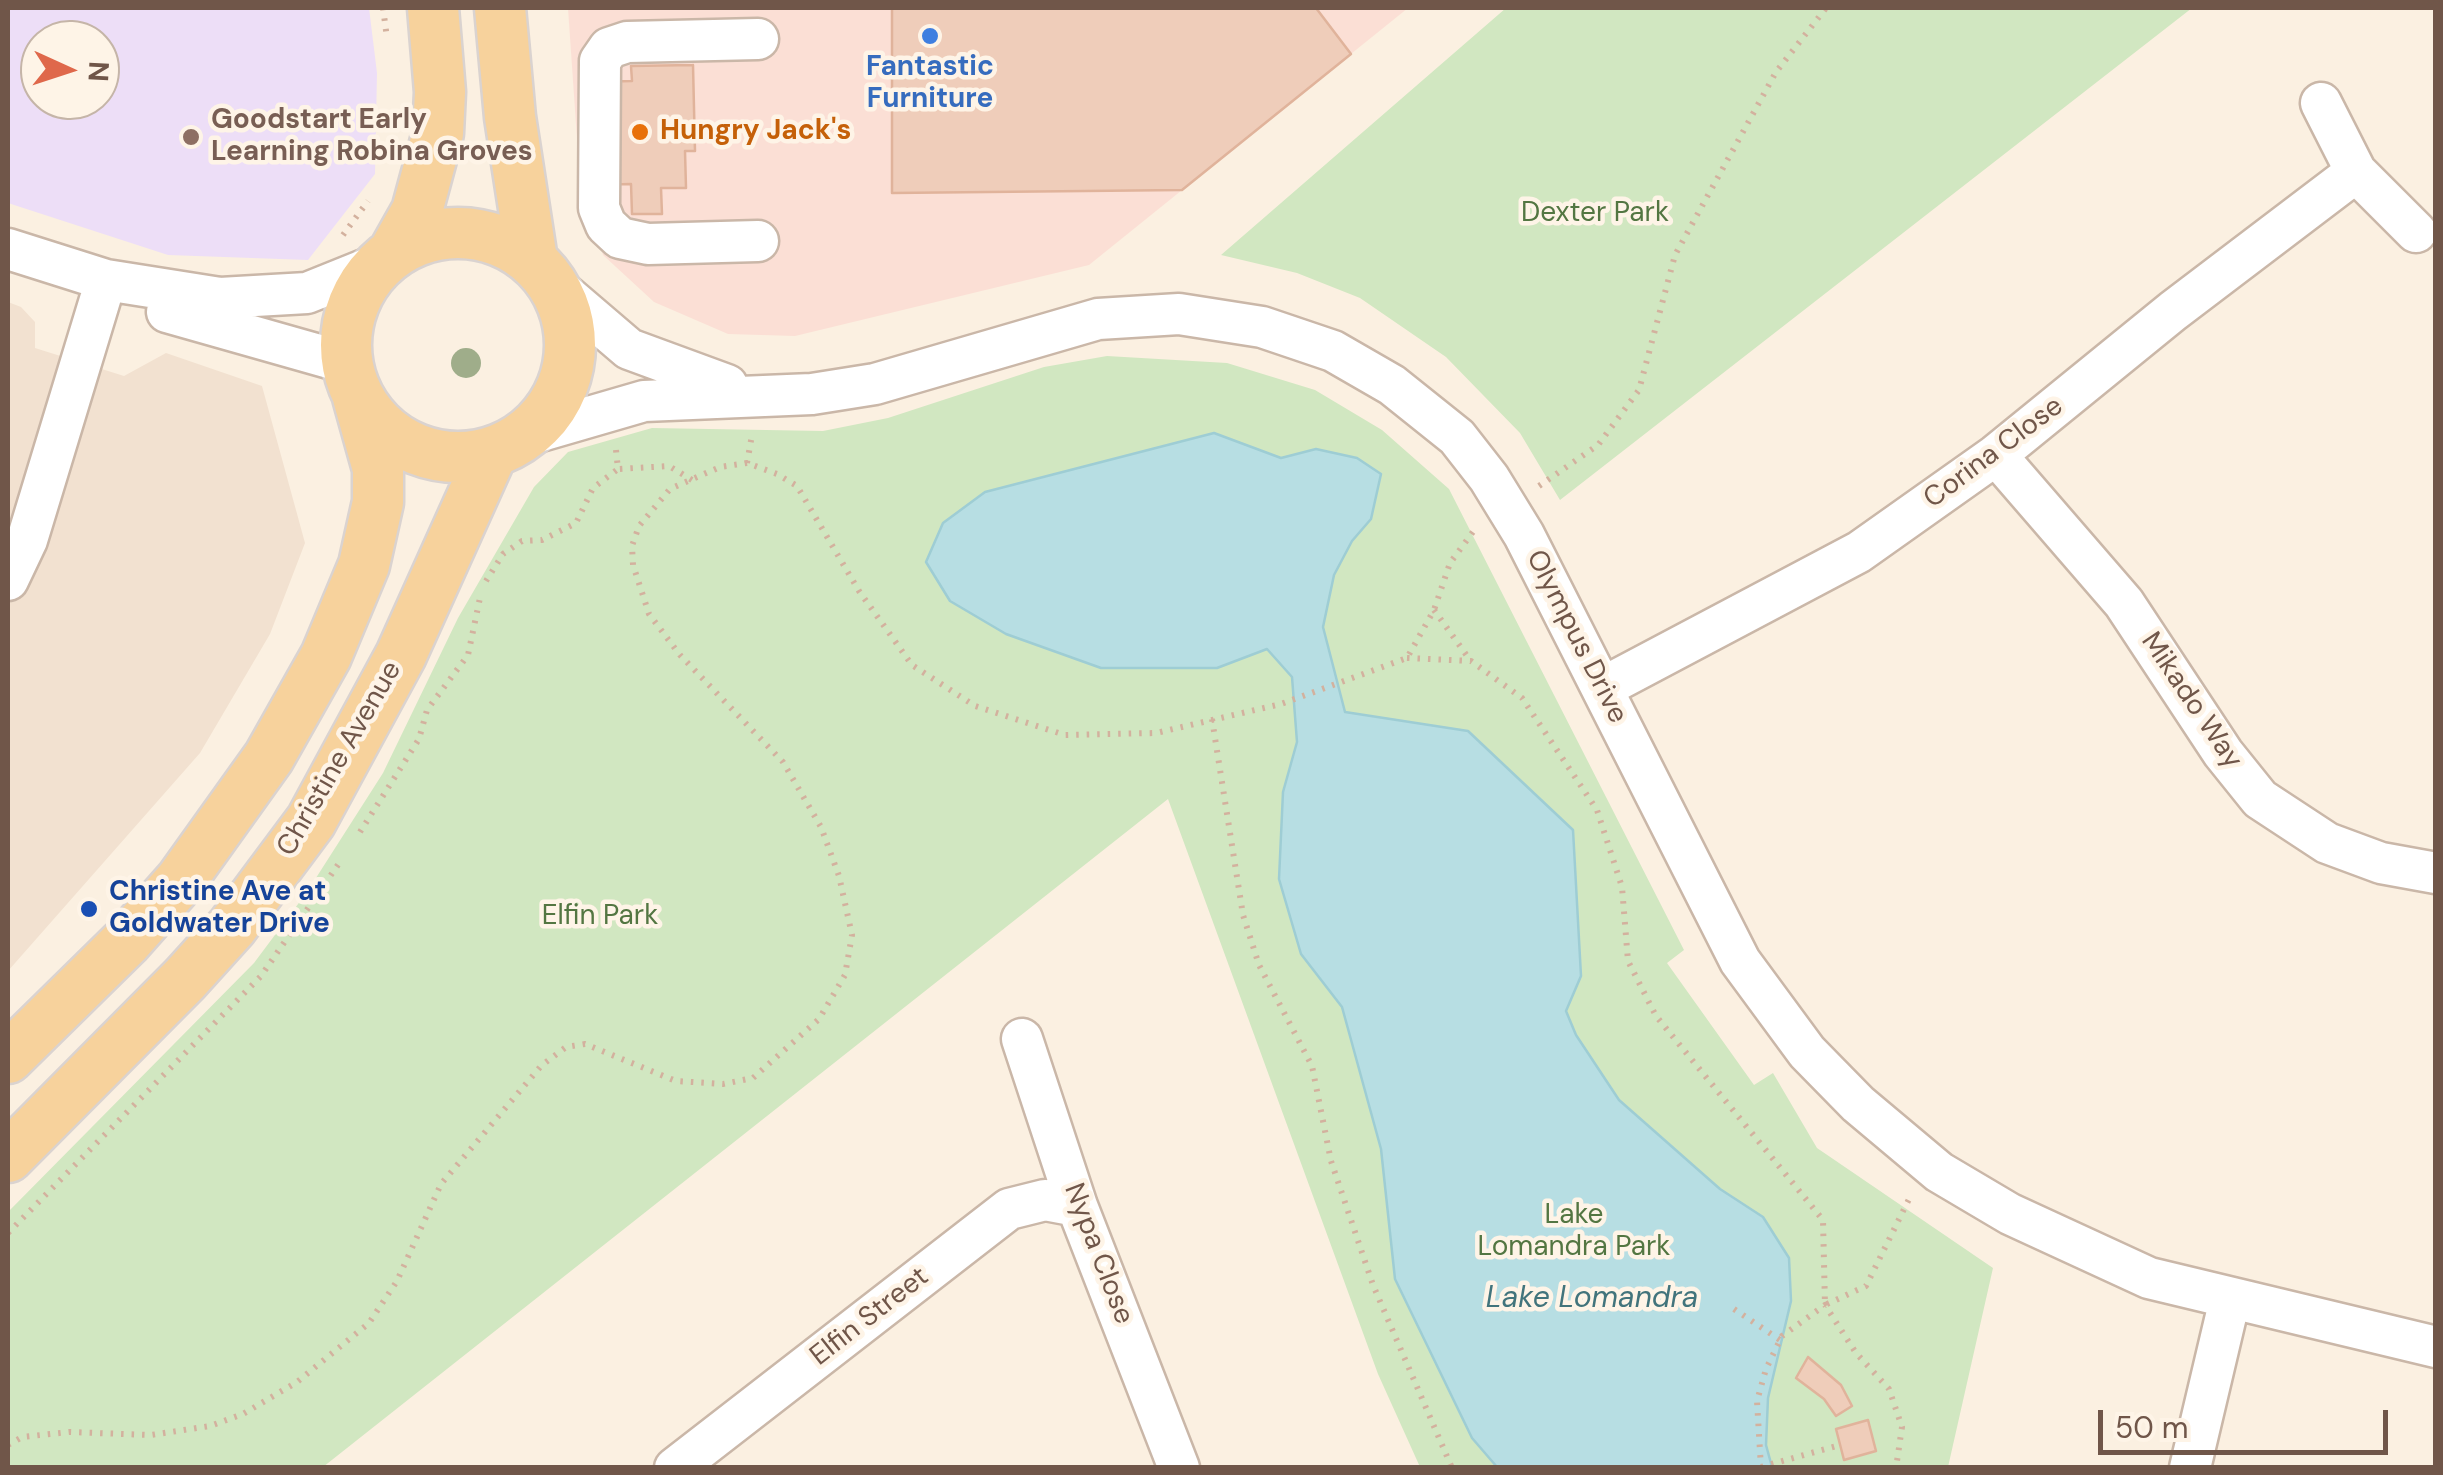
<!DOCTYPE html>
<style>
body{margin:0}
#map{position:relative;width:2443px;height:1475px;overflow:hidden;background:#fbf0e1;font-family:"DM Sans",sans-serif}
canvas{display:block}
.frame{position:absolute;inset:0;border:10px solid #705649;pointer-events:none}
.north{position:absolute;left:20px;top:20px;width:100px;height:100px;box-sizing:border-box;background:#fef4e7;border:2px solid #c5b5a8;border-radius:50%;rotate:93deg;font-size:28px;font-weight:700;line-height:40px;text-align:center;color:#705649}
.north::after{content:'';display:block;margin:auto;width:35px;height:45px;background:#df684b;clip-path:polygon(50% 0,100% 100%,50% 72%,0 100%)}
.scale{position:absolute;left:2098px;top:1410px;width:290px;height:45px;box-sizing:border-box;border:5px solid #705649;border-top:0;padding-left:12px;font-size:30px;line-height:35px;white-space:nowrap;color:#705649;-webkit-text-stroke:8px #fef4e7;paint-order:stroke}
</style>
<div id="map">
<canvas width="2443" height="1475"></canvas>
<div class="frame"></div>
<div class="north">N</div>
<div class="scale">50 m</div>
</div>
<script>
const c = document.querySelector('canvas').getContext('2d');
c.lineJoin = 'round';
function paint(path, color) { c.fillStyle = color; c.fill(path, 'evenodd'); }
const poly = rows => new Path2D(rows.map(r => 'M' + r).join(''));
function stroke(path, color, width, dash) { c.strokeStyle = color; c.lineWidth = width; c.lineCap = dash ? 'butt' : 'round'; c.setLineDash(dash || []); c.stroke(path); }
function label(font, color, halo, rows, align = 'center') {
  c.font = font + ' "DM Sans",sans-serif'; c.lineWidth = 9; c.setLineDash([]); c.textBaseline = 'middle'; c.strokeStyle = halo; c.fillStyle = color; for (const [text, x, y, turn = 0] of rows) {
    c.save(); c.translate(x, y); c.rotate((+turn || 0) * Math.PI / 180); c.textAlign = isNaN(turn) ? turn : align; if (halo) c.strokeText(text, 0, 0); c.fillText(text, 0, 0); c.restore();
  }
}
paint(poly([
 [8,302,21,307,35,322,35,348,124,376,166,353,262,386,305,543,270,634,200,753,8,971]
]), '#f2e1d0');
paint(poly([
 [568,8,1408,8,1089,265,795,336,728,334,654,302,603,255,579,168]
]), '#fbdfd5');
paint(poly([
 [8,8,369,8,377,73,375,174,308,260,168,255,8,203],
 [40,40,100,40,100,100,40,100]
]), '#eddef7');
paint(poly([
 [1506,8,2192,8,1560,500,1520,433,1446,357,1360,298,1297,273,1221,255],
 [1107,356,1227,363,1315,390,1382,430,1449,489,1684,950,1667,963,1754,1085,1773,1073,1817,1148,1993,1268,1948,1467,1420,1467,1378,1374,1168,799,323,1467,8,1468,8,1212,254,963,307,892,383,773,458,618,534,487,568,452,652,428,823,431,888,418,1044,367]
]), '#d1e7c1');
const water = poly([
 [1214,433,1281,458,1316,449,1357,458,1381,474,1371,519,1352,541,1334,575,1323,627,1345,712,1468,731,1573,830,1581,976,1566,1011,1576,1035,1619,1100,1720,1189,1763,1217,1789,1258,1791,1301,1768,1398,1766,1445,1772,1467,1497,1467,1472,1438,1395,1279,1381,1149,1342,1007,1301,954,1279,879,1283,792,1297,742,1292,677,1267,649,1217,668,1101,668,1006,634,950,601,926,562,943,523,985,492,1214,433]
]);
paint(water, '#b7dee3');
stroke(water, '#9ecdd4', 2.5);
const building = poly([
 [892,8,1316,8,1351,54,1182,190,892,193,892,8],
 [693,65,695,151,685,151,686,188,661,188,662,214,632,214,631,184,595,185,592,82,632,81,631,66,693,65],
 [1808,1357,1841,1385,1852,1406,1836,1416,1824,1399,1796,1378,1808,1357],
 [1868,1420,1876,1451,1844,1460,1836,1429,1868,1420]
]);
paint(building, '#efcdba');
stroke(building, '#e0b39b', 2.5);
const minor = poly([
 [2321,103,2356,172,2416,232],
 [758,241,648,244,620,238,606,225,599,208,600,61,609,48,627,42,758,39],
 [8,249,106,280,220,298,307,293,379,264],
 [553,284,629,349,727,385],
 [167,312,347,363],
 [527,435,644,401,812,394,875,384,1098,319,1179,314,1262,327,1333,351,1392,385,1457,437,1489,478,1524,535,1740,961,1807,1052,1858,1104,1939,1172,2010,1214,2149,1278,2436,1347],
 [1996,455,2124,603,2223,753,2260,799,2327,843,2381,863,2436,873],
 [8,580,27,540,106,280],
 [1602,688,1859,552,1996,455,2173,311,2356,172],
 [1022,1039,1077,1206,1179,1468],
 [675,1468,1009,1209,1045,1200,1077,1206],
 [2190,1468,2230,1299]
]);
const major = poly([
 [500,8,510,117,532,260],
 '346 345a112 112 0 1 1 224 0a112 112 0 1 1-224 0Z',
 [395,250,417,211,438,133,440,92,433,8],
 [8,1058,126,942,181,880,269,757,326,656,364,565,378,502,378,469,358,397],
 [8,1157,185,979,232,927,311,821,401,655,492,453]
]);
stroke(minor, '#cab7a8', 45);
stroke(major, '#dad3d0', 55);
stroke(poly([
 [383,8,387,38],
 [343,235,368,201],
 [616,450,618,469,669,466,692,480],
 [747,463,752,435],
 [1539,486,1598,445,1639,390,1675,255,1776,72,1826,8],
 [486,581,503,554,522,541,542,540,576,523,593,488,618,469],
 [1434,610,1470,660],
 [1407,658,1471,661,1522,698,1597,810,1622,887,1628,961,1656,1016,1823,1220,1825,1305,1866,1286,1911,1195],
 [1212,719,1243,915,1259,965,1312,1066,1331,1161,1373,1285,1452,1468],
 [360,832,419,739,427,710,468,655,481,593],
 [8,1233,261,976,342,859],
 [1734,1309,1780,1340],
 [8,1445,22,1437,69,1432,151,1435,210,1426,243,1414,297,1382,369,1323,397,1281,441,1184,541,1066,566,1047,585,1044,676,1081,723,1084,753,1078,819,1019,845,975,852,935,839,876,821,827,783,762,680,655,649,614,633,565,632,546,639,526,670,489,720,467,747,463,777,474,797,486,859,591,912,665,975,706,1065,735,1156,733,1281,704,1407,658,1434,610,1450,563,1475,529],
 [1761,1467,1840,1445],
 [1761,1468,1757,1401,1766,1369,1782,1336,1825,1305,1856,1353,1889,1389,1902,1427,1896,1468]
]), '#d3b19e', 6, [2.5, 8]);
stroke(minor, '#fff', 40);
stroke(major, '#f7d29c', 50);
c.fillStyle = '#9fad8a';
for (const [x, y] of [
 [466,363]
]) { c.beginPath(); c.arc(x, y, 15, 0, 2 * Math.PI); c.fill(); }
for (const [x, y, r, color] of [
 [930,36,10,"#3f7fe0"],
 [640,132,10,"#e8710a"],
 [191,137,10,"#8d6e63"],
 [89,909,10,"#1a4fb4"]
]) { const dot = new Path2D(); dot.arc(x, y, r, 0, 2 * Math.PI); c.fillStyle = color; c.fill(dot); stroke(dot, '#fef4e7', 4); }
label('bold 28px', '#366cbe', '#fef4e7', [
 ["Fantastic",930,68],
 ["Furniture",930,100]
]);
label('bold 28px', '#785e54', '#fef4e7', [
 ["Goodstart Early",211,121],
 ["Learning Robina Groves",211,153]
], 'left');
label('bold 28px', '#c56008', '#fef4e7', [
 ["Hungry Jack's",660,132]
], 'left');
label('28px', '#537642', '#fef4e7', [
 ["Dexter Park",1595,214],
 ["Elfin Park",600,917],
 ["Lake",1574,1216],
 ["Lomandra Park",1574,1248]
]);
label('28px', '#705649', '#fef4e7', [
 ["Corina Close",1994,453,-37],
 ["Olympus Drive",1576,637,63],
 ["Mikado Way",2191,701,56],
 ["Christine Avenue",340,759,-60],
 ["Nypa Close",1098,1254,69],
 ["Elfin Street",870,1317,-38]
]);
label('bold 28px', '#164399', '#fef4e7', [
 ["Christine Ave at",109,893],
 ["Goldwater Drive",109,925]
], 'left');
label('italic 30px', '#42747c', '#fef4e7', [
 ["Lake Lomandra",1592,1299]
]);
</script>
